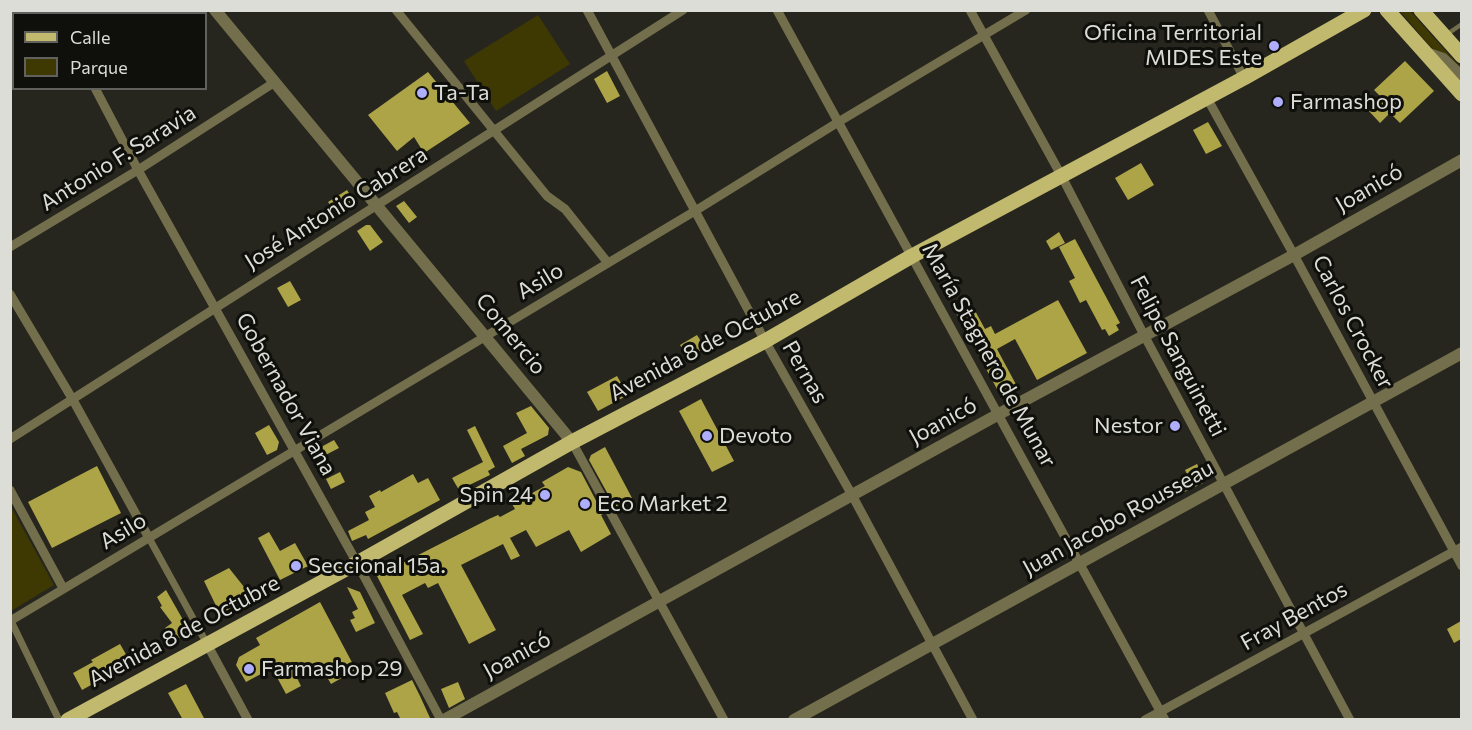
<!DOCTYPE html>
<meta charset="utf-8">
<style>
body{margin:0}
#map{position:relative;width:1472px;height:730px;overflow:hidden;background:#27261e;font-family:Commissioner,sans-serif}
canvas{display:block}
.frame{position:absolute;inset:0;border:12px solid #ddddd8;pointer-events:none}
.legend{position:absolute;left:12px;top:12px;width:195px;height:78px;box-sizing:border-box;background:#0f0f0b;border:2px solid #61615d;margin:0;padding:8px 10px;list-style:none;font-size:18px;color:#ddddd8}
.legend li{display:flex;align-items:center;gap:12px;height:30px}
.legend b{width:30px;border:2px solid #61615d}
</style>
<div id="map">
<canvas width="1472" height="730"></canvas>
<div class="frame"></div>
<ul class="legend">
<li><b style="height:8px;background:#c1b96e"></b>Calle</li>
<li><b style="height:16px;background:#3e3903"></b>Parque</li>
</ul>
</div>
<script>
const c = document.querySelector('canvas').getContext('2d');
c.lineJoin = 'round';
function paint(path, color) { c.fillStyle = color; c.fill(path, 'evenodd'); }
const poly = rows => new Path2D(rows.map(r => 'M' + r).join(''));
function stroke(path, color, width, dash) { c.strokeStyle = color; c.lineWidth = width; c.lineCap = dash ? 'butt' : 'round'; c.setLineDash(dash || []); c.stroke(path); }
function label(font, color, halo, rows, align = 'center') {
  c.font = font + ' Commissioner,sans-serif'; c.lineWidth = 6; c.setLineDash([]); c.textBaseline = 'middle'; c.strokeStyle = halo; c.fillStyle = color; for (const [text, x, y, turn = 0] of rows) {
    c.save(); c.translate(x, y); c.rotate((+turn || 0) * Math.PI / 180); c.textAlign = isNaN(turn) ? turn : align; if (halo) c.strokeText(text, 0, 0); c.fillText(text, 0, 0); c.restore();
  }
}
paint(poly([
 [1400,11,1410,11,1461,68,1461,71,1430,46],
 [538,15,570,64,496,111,464,61],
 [10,505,54,585,11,611,10,611]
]), '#3e3903');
paint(poly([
 [1405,61,1434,91,1400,123,1390,113,1380,123,1367,109,1380,96,1374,90],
 [607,71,620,96,607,103,594,79],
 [428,72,470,123,424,153,414,137,397,151,368,115],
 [1208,122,1222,146,1206,154,1193,130],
 [1141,163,1154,185,1128,200,1115,178],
 [347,190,355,203,336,214,328,202],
 [404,201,417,217,409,223,396,206],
 [366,225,370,225,383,242,370,251,357,231],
 [1059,232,1065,243,1051,250,1046,241],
 [1075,239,1120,323,1116,325,1119,330,1109,336,1105,329,1102,330,1086,300,1080,303,1069,281,1075,278,1059,247],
 [290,281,301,300,288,307,277,288],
 [968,298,985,329,991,326,995,334,1058,300,1087,353,1037,380,1015,339,997,349,1019,390,1006,397,1001,387,997,389,952,306],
 [697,335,705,348,688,358,680,345],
 [617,376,628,395,598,411,587,392],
 [701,399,734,461,712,472,679,411],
 [531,406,549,428,548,435,521,449,525,456,512,463,503,446,527,433,516,413],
 [269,425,279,442,277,450,267,455,255,433],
 [475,426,495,467,488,471,490,475,459,490,452,478,483,462,467,430],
 [334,440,339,448,314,461,310,453],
 [605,447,632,498,615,507,589,460,591,455],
 [1197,464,1204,476,1203,483,1174,497,1168,485,1187,474,1185,470],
 [97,466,121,513,52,548,28,502],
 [568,467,581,472,603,514,601,515,611,534,581,552,569,530,536,547,526,530,510,538,520,556,511,560,503,544,461,565,496,630,469,644,438,583,428,588,425,583,402,595,423,634,410,640,377,576,489,519,498,515,500,517,515,509,512,504,545,486,542,482],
 [340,472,345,482,331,489,326,479],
 [413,474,418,483,428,478,440,500,368,539,366,535,352,541,348,531,369,520,365,512,375,507,369,496,380,490,381,492],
 [269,532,280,551,295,543,308,566,280,580,258,538],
 [229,568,252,597,220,614,204,581],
 [347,587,360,592,375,623,356,632,350,620,355,618,352,612,358,609],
 [166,590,190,632,174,641,165,628,172,623,160,607,162,606,157,597],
 [320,602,356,670,331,684,320,665,297,678,301,686,286,694,272,668,246,682,236,665,239,657,260,645,256,638],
 [1461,621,1461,639,1454,643,1447,629],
 [120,644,131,663,82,690,73,673,93,662,91,660],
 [412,680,420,696,431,720,401,720,397,712,394,713,385,693],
 [458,682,465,699,449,708,441,689],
 [186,684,205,720,183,720,168,693]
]), '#ada447');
stroke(poly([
 [1446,35,1462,24]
]), '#736f4c', 4.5);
stroke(poly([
 [149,538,207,644],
 [11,621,59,720]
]), '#736f4c', 7);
stroke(poly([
 [53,10,55,14],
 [396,10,547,196,565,209,608,263],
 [587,10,765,341,852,495,973,720],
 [777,10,1165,720],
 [970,10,1061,175,1144,335,1350,720],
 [1208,10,1244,78],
 [95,88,138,170,357,563,441,720],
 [1207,98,1294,255,1462,566],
 [10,247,138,170,275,82],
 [10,294,73,400,149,538],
 [10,439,683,10],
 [572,442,724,720],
 [10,490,63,588],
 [10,621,695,211,840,121,1026,10],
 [207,644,248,720],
 [1145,720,1462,547]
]), '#736f4c', 9);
stroke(poly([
 [215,10,572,442],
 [1426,53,1443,59,1462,77],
 [444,720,999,414,1294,255,1462,160],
 [794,720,1462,353]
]), '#736f4c', 12);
stroke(poly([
 [1387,10,1462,94],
 [1421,10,1462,56],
 [68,720,357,563,572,442,765,341,912,256,1244,78,1364,10]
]), '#c1b96e', 15);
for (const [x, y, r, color] of [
 [1274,46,6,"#aeaefb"],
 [422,93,6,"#aeaefb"],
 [1278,102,6,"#aeaefb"],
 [1175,426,6,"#aeaefb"],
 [707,436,6,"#aeaefb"],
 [545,495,6,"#aeaefb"],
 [585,504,6,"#aeaefb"],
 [296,566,6,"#aeaefb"],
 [249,669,6,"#aeaefb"]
]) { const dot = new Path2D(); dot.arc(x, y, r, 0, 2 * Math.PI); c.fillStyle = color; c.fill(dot); stroke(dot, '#0f0f0b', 2); }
label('22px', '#ddddd8', '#0f0f0b', [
 ["Oficina Territorial",1262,33,"right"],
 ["MIDES Este",1262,58,"right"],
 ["Ta-Ta",434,93],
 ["Farmashop",1290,102],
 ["Nestor",1163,426,"right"],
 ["Devoto",719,436],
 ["Spin 24",533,495,"right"],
 ["Eco Market 2",597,504],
 ["Seccional 15a.",308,566],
 ["Farmashop 29",261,669]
], 'left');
label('22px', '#ddddd8', '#0f0f0b', [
 ["Antonio F. Saravia",118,158,-32],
 ["Joanicó",1369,188,-30],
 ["José Antonio Cabrera",336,208,-32],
 ["Asilo",540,281,-31],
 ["Carlos Crocker",1353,322,62],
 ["Comercio",511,334,51],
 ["Avenida 8 de Octubre",705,345,-28],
 ["María Stagnero de Munar",989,355,61],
 ["Felipe Sanguinetti",1178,356,62],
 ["Pernas",805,372,60],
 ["Gobernador Viana",286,394,61],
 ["Joanicó",943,421,-29],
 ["Juan Jacobo Rousseau",1118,518,-29],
 ["Asilo",123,531,-31],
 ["Fray Bentos",1294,616,-29],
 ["Avenida 8 de Octubre",184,631,-28],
 ["Joanicó",517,655,-29]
]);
</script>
